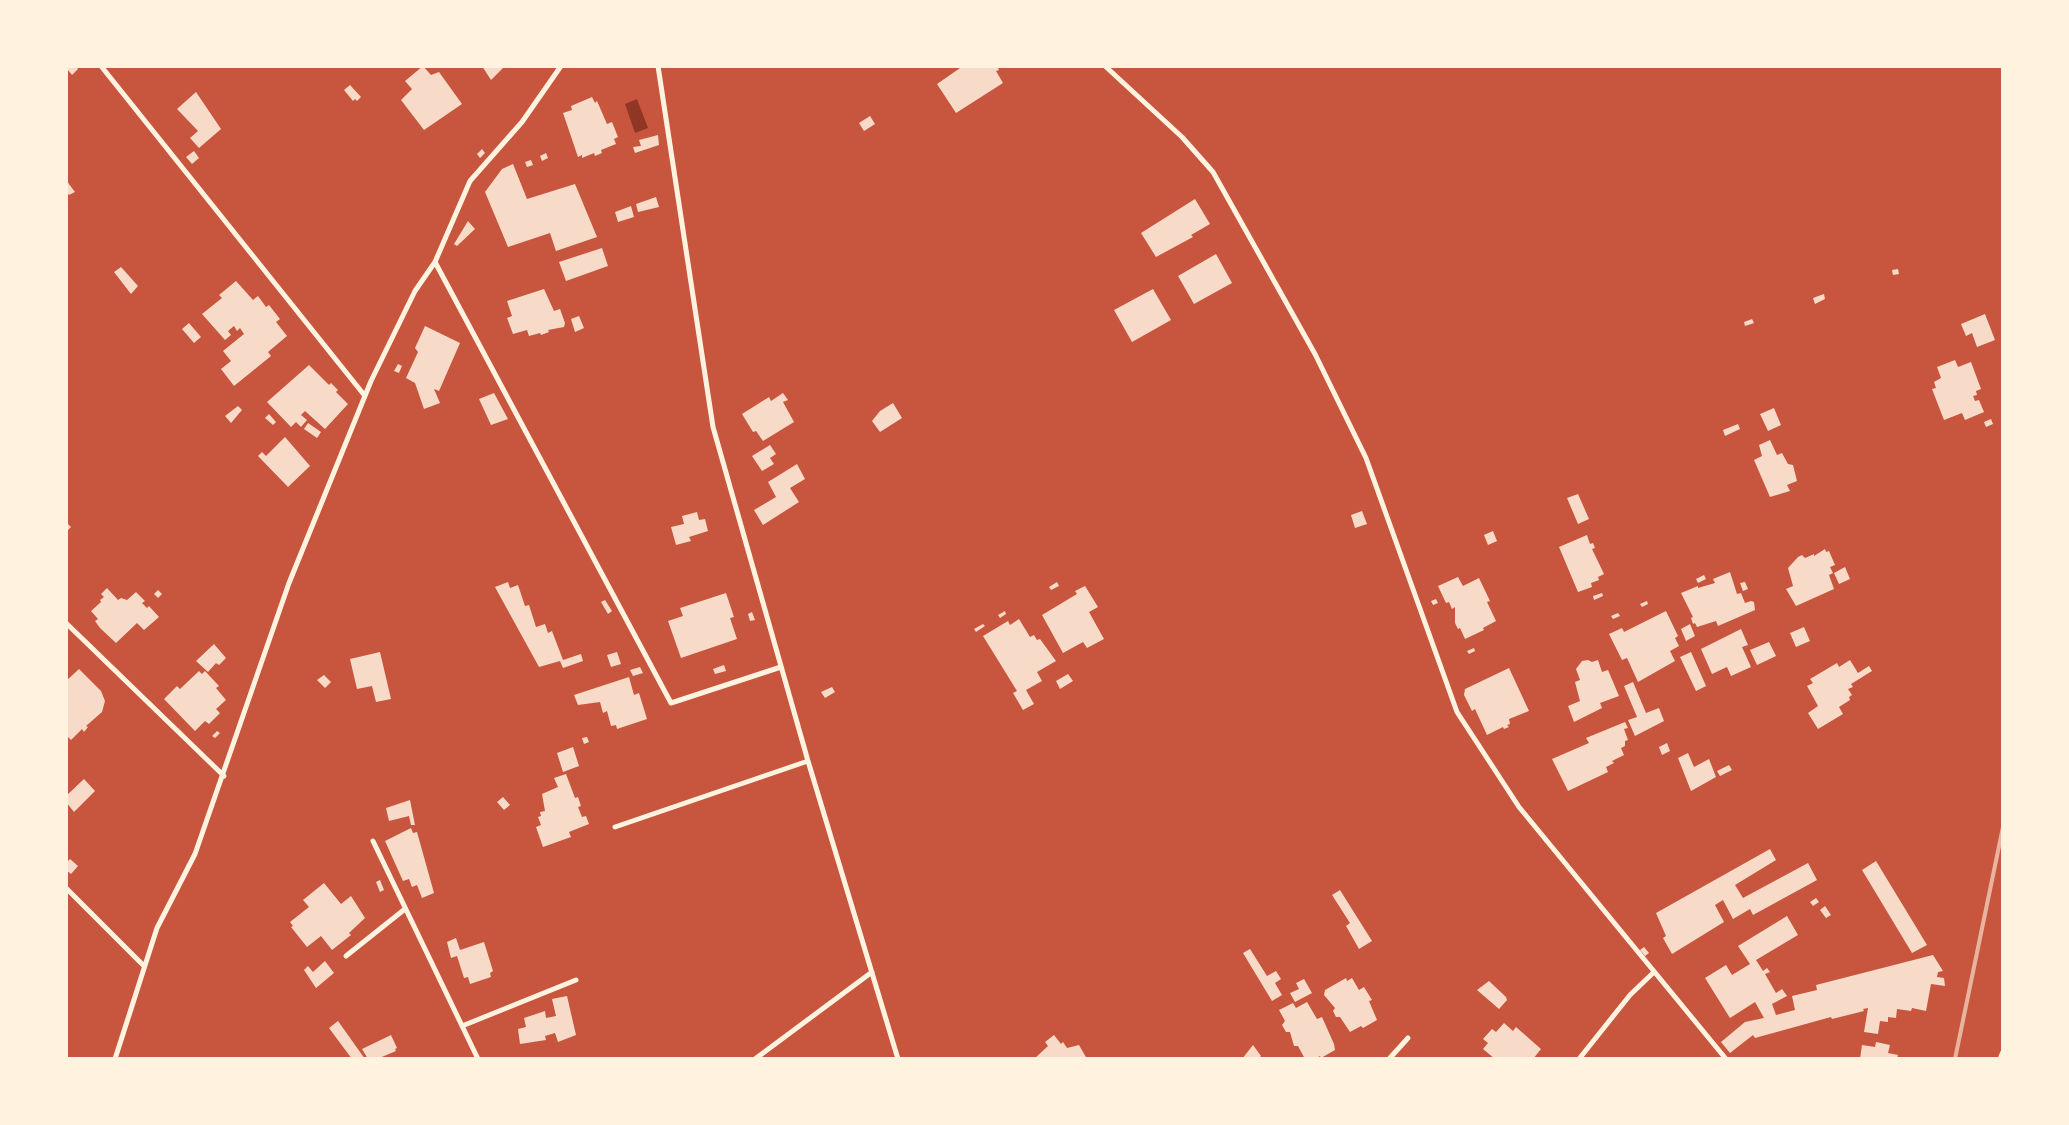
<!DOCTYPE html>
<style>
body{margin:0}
#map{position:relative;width:2069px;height:1125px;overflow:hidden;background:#c8553d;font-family:Bitter,serif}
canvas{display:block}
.frame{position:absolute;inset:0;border:68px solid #fff3e0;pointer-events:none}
</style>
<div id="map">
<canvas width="2069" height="1125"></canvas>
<div class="frame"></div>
</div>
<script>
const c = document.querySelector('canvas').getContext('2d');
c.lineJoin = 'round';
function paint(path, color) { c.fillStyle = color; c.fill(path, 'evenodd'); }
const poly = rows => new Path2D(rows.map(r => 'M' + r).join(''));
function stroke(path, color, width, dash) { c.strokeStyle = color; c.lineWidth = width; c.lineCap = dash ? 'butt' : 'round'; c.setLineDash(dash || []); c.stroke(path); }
paint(poly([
 [637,99,648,128,635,133,625,104]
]), '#8f3625');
paint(poly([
 [70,66,76,66,78,69,72,75,67,69],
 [423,66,431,75,439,72,462,104,424,130,401,100,412,89,405,81],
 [482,66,505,66,491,80],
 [963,66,997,66,999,70,996,71,1003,83,956,113,937,84],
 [350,85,361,97,357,101,355,99,353,101,344,90],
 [196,92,221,129,199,148,190,138,198,131,177,109],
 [592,97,595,103,597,101,607,124,612,122,618,137,614,139,616,144,601,150,602,153,595,156,594,153,582,158,582,155,578,157,563,113,572,110,571,106],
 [870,116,875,124,864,131,859,123],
 [658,135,659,145,635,153,633,147,641,146,639,140],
 [482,149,485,153,480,158,477,154],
 [194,151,199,158,192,164,186,157],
 [546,153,548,158,542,161,540,156],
 [531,160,533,165,527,167,525,162],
 [513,164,527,199,575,184,597,237,556,251,550,233,508,247,485,192,502,169],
 [66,180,75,192,69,195,66,191],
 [656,197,659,207,638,212,636,204],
 [1195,199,1210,224,1191,235,1193,237,1156,257,1141,233],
 [631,206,634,217,618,222,615,212],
 [468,221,475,229,457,246,454,244],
 [602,248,608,266,566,281,559,262],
 [1216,254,1232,283,1194,304,1178,276],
 [121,267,138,286,131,294,114,272],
 [1898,269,1899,274,1893,275,1892,270],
 [236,281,253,300,258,296,266,307,269,305,280,319,276,322,287,336,268,352,271,356,234,386,221,369,231,361,223,351,244,334,240,328,237,331,234,326,228,331,231,335,225,340,202,314,222,298,219,295],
 [544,289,554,311,560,309,565,323,564,327,548,330,549,332,541,335,540,333,529,336,527,330,513,334,507,318,512,316,507,301],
 [1153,289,1171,320,1132,342,1114,310],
 [1824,294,1825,299,1815,304,1813,298],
 [1985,314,1995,340,1977,347,1972,333,1966,336,1961,324],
 [579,316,584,328,575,332,571,319],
 [1752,319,1754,323,1745,326,1744,322],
 [189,323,201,337,194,343,182,329],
 [425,326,460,343,439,391,434,389,440,403,424,409,415,383,406,378,418,352,415,348],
 [1955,360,1958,367,1971,362,1981,389,1976,391,1977,395,1973,396,1975,401,1979,400,1984,412,1965,420,1962,413,1944,420,1932,389,1936,388,1934,382,1941,378,1937,367],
 [398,364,402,366,399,373,394,371],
 [309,365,329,385,331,383,338,390,336,392,348,404,325,429,305,411,301,415,307,420,301,427,296,422,291,427,267,402],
 [494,393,508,419,491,425,479,399],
 [783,393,788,400,783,402,794,422,763,441,756,431,753,432,742,414,769,397,771,401],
 [893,403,902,418,880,432,872,421,880,411],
 [238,406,242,410,231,423,225,416],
 [1774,408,1781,425,1768,431,1760,414],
 [269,414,276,422,273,425,265,418],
 [1991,419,1993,424,1986,427,1984,422],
 [308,423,321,432,317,438,304,429],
 [1738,424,1740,429,1725,436,1723,430],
 [285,437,310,466,288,487,258,456,262,452,266,456],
 [1770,440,1777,455,1782,453,1788,464,1793,465,1797,481,1787,485,1790,491,1770,497,1754,460,1762,456,1759,445],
 [770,445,776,454,770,458,774,464,762,471,752,456],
 [797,464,805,479,790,488,799,502,763,525,754,510,776,497,768,482],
 [1578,494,1589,519,1578,524,1567,498],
 [1362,511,1367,524,1355,528,1351,515],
 [697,512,699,520,705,519,708,531,689,537,691,541,676,545,671,527,684,524,682,516],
 [66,522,71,527,66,532],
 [1493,531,1497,541,1488,545,1484,535],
 [1587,535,1590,544,1593,543,1595,548,1592,549,1604,574,1598,577,1599,580,1591,583,1592,587,1578,592,1559,547],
 [1825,549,1826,552,1829,551,1835,565,1830,567,1833,573,1829,575,1834,589,1796,606,1786,589,1793,586,1788,568,1798,557,1802,555,1806,559,1805,558,1814,554,1814,556],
 [1845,567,1850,579,1839,584,1834,573],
 [1730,572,1737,594,1741,593,1745,603,1751,601,1754,602,1755,610,1718,626,1716,621,1697,627,1695,623,1693,624,1691,618,1693,617,1681,593,1698,586,1698,588,1715,583,1713,579],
 [1704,575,1706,579,1698,583,1696,579],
 [1458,577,1463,586,1479,578,1490,601,1487,602,1496,621,1483,628,1484,630,1465,639,1460,628,1458,629,1455,623,1455,607,1452,609,1449,602,1446,603,1438,586],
 [508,582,510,588,518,585,525,606,529,605,536,627,545,624,548,633,552,631,563,660,581,654,583,661,563,668,560,661,539,667,495,587],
 [1057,582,1059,586,1051,590,1049,587],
 [1745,582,1748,589,1743,591,1740,583],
 [1085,586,1098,607,1089,612,1104,639,1087,648,1083,642,1063,653,1042,615,1077,594,1075,591],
 [107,588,118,600,121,598,127,600,136,592,145,601,142,603,147,608,149,606,159,617,144,630,137,623,116,643,100,628,95,621,98,619,91,611,101,602,100,600,104,597,101,594],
 [158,590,162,594,158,598,154,594],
 [726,593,734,617,730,618,737,639,681,658,668,621,683,616,680,608],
 [1602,593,1603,596,1594,600,1593,596],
 [1436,599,1438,603,1433,605,1431,601],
 [605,600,612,611,608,614,601,602],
 [1647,601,1648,604,1642,607,1640,604],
 [1005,611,1006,614,1000,618,998,615],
 [1666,611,1678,636,1675,638,1679,646,1670,651,1675,661,1638,682,1627,658,1622,660,1609,634,1622,628,1624,632],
 [752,612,755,620,750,621,748,614],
 [1618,613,1620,616,1613,619,1611,616],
 [1019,619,1030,637,1034,635,1037,640,1040,639,1056,661,1037,672,1042,681,1026,690,1034,704,1023,710,1013,693,1017,691,983,636,1008,621,1010,625],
 [983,624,985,626,976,632,974,629],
 [1690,624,1695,636,1686,641,1681,629],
 [1804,627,1810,641,1796,647,1790,633],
 [1741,629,1748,645,1742,647,1751,667,1731,676,1727,667,1712,674,1701,649],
 [1769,642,1776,656,1757,665,1750,650],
 [214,644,226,658,219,665,216,663,208,672,196,661],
 [1474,648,1475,651,1469,654,1467,651],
 [380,652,391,699,376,702,372,686,357,689,350,659],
 [617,652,621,664,611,667,607,655],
 [1691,652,1706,686,1696,691,1680,657],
 [1588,660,1592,662,1598,660,1602,672,1608,670,1619,696,1600,703,1602,708,1574,722,1568,706,1580,701,1575,682,1580,680,1576,669,1582,661],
 [1850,660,1858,673,1869,666,1872,671,1851,684,1853,687,1848,689,1852,695,1849,697,1850,700,1839,707,1843,714,1818,729,1808,713,1818,706,1807,686,1813,683,1810,679,1837,663,1839,667],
 [724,665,726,671,715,674,713,669],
 [640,667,643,673,633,676,630,670],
 [1509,668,1529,711,1509,719,1510,724,1507,725,1509,727,1504,729,1503,727,1487,735,1475,709,1472,711,1464,695,1465,689],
 [79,669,101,691,105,701,102,712,86,726,88,727,84,732,82,729,71,740,66,735,66,681],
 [199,671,202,674,205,671,219,686,216,688,226,700,216,709,220,713,209,724,205,721,195,731,164,699,177,686,180,689],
 [1068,674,1073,681,1060,689,1056,681],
 [324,675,331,682,325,688,317,680],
 [629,677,634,695,639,693,647,719,617,729,616,725,611,726,607,711,603,713,600,702,578,705,574,695],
 [1633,682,1646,713,1659,708,1664,721,1635,736,1628,720,1637,717,1624,686],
 [832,687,835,692,825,698,821,692],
 [1625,722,1628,728,1624,729,1628,740,1625,741,1625,746,1621,748,1624,755,1612,761,1614,763,1606,767,1608,772,1568,791,1552,759,1589,743,1586,738],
 [217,731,220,733,215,738,212,736],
 [587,737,589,742,584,744,582,738],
 [1667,743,1670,751,1662,755,1659,747],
 [573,747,579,766,563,772,557,753],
 [1688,753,1694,767,1709,759,1716,777,1691,791,1678,758],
 [1729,765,1732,770,1720,776,1717,771],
 [566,774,575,798,578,797,581,806,578,807,582,817,586,816,589,824,569,832,571,837,543,847,536,827,541,825,538,817,541,816,540,812,545,811,542,794,558,787,554,778],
 [84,779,95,791,74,812,66,802,66,796],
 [503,797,510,805,504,810,497,802],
 [410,800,415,825,411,825,409,816,389,821,386,808],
 [411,828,413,833,417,832,434,893,422,898,417,885,412,887,409,879,403,881,385,841],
 [1770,849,1776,860,1735,885,1743,898,1808,863,1817,880,1753,915,1750,909,1733,919,1723,900,1715,905,1724,922,1672,954,1663,938,1666,936,1656,913],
 [70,859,78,866,71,874,66,870,66,863],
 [1876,861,1927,945,1912,953,1862,870],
 [380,880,384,890,380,892,376,882],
 [324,883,341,904,351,896,365,918,349,933,351,935,332,950,321,936,307,947,291,927,293,926,290,922,309,907,303,900],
 [1340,890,1372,941,1359,949,1346,926,1350,923,1332,895],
 [1816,898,1819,902,1813,906,1810,902],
 [1825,906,1831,915,1826,918,1820,910],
 [1787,916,1798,935,1756,960,1763,971,1767,968,1770,972,1765,974,1776,993,1782,989,1787,996,1772,1004,1776,1015,1795,1010,1792,996,1817,990,1816,985,1933,955,1943,971,1938,972,1937,977,1944,978,1945,986,1931,984,1926,1011,1912,1008,1911,1011,1897,1009,1896,1018,1888,1017,1888,1022,1880,1021,1878,1034,1864,1032,1868,1008,1863,1009,1864,1011,1832,1019,1831,1017,1755,1038,1753,1035,1730,1053,1721,1042,1745,1022,1764,1018,1755,1002,1730,1018,1705,978,1726,965,1732,975,1750,964,1738,946],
 [456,938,460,950,484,942,493,971,490,973,491,977,470,984,468,977,464,978,457,956,451,958,447,942],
 [1644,947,1649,953,1645,956,1640,950],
 [1250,949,1267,976,1276,971,1281,979,1275,983,1282,995,1272,1001,1243,953],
 [325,961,334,973,316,988,304,970,308,966,313,972],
 [1346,978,1347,981,1352,978,1359,990,1364,987,1372,1000,1369,1001,1377,1020,1363,1028,1361,1026,1350,1032,1340,1017,1336,1017,1333,1011,1335,1008,1324,995,1325,990],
 [1304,979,1312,993,1295,1002,1290,993,1299,989,1296,983],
 [1489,981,1506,997,1507,1000,1499,1009,1477,990],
 [567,996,576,1035,558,1042,555,1033,545,1036,546,1040,520,1044,518,1029,526,1027,524,1018,545,1011,546,1018,556,1016,552,999],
 [1307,1002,1317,1019,1322,1017,1334,1044,1335,1050,1321,1058,1320,1056,1315,1059,1305,1059,1298,1046,1294,1046,1290,1032,1286,1032,1282,1025,1285,1021,1279,1010,1293,1003,1296,1008],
 [338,1021,365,1059,352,1059,329,1028],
 [1504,1023,1513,1031,1516,1027,1541,1049,1533,1059,1495,1059,1483,1049,1488,1043,1483,1039,1492,1029,1496,1032],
 [391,1035,397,1048,395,1049,396,1051,377,1059,368,1059,362,1049],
 [1054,1035,1061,1044,1063,1042,1067,1048,1079,1045,1087,1059,1034,1059,1048,1046,1045,1042],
 [1876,1042,1890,1045,1888,1053,1898,1055,1897,1059,1860,1059,1862,1045,1875,1047],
 [1253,1045,1261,1056,1258,1059,1242,1059]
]), '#f7dbc8');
stroke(poly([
 [101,66,365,396],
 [658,66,713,427,808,761,898,1059],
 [1105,66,1182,137,1213,172,1315,354,1366,458,1457,712,1519,807,1726,1059],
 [435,262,671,703,781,667],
 [66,623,224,776],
 [615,827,808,761],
 [373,841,478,1059],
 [66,888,144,966],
 [346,956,405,909],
 [462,1026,576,980],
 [115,1059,157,928,195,854,289,583,371,381,415,291,435,262,470,181,522,122,561,66],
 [755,1059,872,972],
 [1389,1059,1408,1038],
 [1579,1059,1630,995,1654,972],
 [2000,1059,2003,1052]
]), '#fff3e0', 5);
stroke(poly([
 [1955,1059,2003,827]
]), '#e9b49f', 4);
</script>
